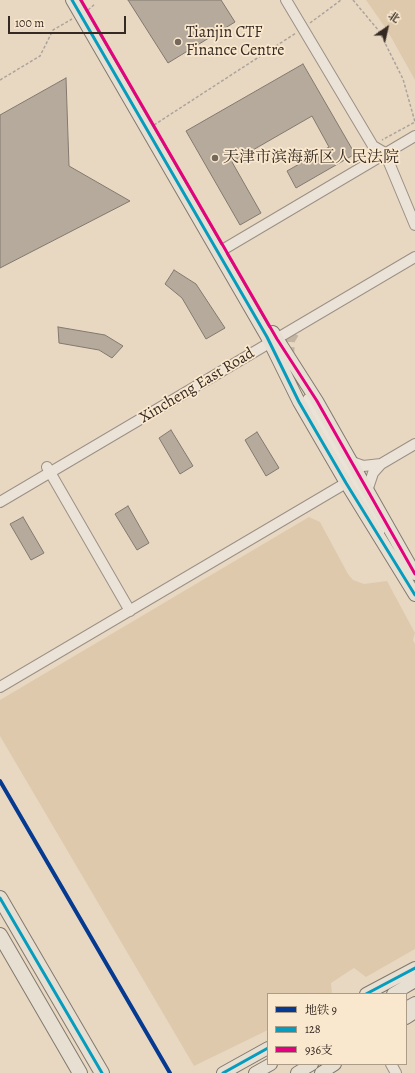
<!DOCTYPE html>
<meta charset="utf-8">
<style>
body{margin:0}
#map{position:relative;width:415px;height:1073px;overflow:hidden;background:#e8d8c2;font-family:Alegreya,"Noto Serif SC",serif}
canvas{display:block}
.legend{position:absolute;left:267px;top:993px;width:140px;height:72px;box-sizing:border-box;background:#fae8ce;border:1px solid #ab9c8a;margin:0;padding:5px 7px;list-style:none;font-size:12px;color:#352a23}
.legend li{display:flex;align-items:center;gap:8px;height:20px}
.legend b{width:20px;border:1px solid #ab9c8a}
.north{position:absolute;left:367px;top:8px;width:40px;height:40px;-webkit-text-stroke:3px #fae8ce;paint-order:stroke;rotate:34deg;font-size:11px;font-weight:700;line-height:16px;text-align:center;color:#352a23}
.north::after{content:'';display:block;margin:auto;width:14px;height:18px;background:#352a23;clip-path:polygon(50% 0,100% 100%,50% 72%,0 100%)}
.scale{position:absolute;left:8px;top:16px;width:118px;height:18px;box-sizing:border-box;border:2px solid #352a23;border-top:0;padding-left:5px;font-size:12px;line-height:14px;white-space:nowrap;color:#352a23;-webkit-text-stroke:3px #fae8ce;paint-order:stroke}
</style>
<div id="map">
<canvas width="415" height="1073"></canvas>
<ul class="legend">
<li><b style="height:5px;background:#063a91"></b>地铁 9</li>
<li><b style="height:5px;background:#059cbd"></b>128</li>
<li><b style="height:5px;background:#e5007d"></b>936支</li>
</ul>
<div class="north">北</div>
<div class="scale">100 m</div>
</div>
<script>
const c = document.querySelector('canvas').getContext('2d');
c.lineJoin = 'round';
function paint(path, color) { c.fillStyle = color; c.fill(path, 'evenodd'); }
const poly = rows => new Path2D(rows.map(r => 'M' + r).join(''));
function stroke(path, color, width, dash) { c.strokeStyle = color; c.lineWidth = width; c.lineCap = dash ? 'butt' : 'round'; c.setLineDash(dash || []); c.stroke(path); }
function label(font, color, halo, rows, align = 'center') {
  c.font = font + ' Alegreya,"Noto Serif SC",serif'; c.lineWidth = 3.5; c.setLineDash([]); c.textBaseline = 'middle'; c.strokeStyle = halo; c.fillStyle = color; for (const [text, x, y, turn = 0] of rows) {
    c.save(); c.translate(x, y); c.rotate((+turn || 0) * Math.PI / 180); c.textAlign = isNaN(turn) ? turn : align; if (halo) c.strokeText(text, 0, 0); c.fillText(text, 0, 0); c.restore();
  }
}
paint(poly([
 [366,0,415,0,415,80,387,30],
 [309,517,320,522,348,574,353,580,364,584,387,581,415,633,413,640,415,644,415,949,366,977,354,968,331,983,332,994,268,994,268,1030,194,1066,0,736,0,700]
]), '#dec9ad');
const building = poly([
 [128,0,221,0,235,22,168,63,128,0],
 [303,64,355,154,296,188,287,171,329,147,312,116,232,162,261,213,240,225,186,131,303,64],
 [66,78,69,166,130,201,0,268,0,115,66,78],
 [174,270,196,284,225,328,206,339,182,298,165,284,174,270],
 [58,327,105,335,123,346,112,358,99,350,59,343,58,327],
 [171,430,193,466,180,474,159,438,171,430],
 [257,432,279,468,266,476,245,440,257,432],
 [128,506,149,543,137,550,115,514,128,506],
 [23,517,44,553,31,560,10,524,23,517]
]);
paint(building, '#b5aa9c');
stroke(building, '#82796e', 1);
stroke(poly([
 [289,357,290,340,299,325]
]), '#c4b5a2', 10, [10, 5]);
const minor = poly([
 [286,0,373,146,385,153,415,225],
 [224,249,415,136],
 [308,399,358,485,380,530],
 [352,462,363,466,381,464],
 [47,467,130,611],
 [368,488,373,473,381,464,415,444],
 [0,502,415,257],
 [0,687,346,483],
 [391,1064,396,1073]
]);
const major = poly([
 [72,0,267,337,299,402,346,483,415,595],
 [273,332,317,401,415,574],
 [366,994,415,968],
 [393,994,415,981],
 [406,1008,415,1003],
 [406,1018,415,1012],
 [223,1073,268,1048],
 [255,1073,271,1064],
 [297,1073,312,1064],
 [321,1073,335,1064]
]);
const highway = poly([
 [0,898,102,1073],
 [0,935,80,1073]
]);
stroke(minor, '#9b9084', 12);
stroke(major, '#82796e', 14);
stroke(highway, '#82796e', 16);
stroke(poly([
 [353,0,379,31,403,79,415,122,382,140],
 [88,10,95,4],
 [310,23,341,0],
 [0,80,40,56,53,30,72,19],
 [154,125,296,33]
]), '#aba49c', 1.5, [3, 2]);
stroke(minor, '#ebe3d8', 10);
stroke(major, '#e7dfd2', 12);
stroke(highway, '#e7dfd2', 14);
stroke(poly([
 [72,0,267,337,299,402,346,483,415,595],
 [0,898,102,1073],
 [366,994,415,968],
 [223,1073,268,1048]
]), '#059cbd', 3);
stroke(poly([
 [81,0,277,339,317,401,415,574]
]), '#e5007d', 3);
stroke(poly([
 [0,781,170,1073]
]), '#063a91', 4);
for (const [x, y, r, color] of [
 [178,42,4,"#74675b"],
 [215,158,4,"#74675b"]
]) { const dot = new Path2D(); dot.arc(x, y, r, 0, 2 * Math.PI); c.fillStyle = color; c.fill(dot); stroke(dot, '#fae8ce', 1.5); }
label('16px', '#352a23', '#fae8ce', [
 ["Tianjin CTF",186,33],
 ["Finance Centre",186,51],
 ["天津市滨海新区人民法院",223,158]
], 'left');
label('16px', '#352a23', '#fae8ce', [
 ["Xincheng East Road",197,386,-31]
]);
</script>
